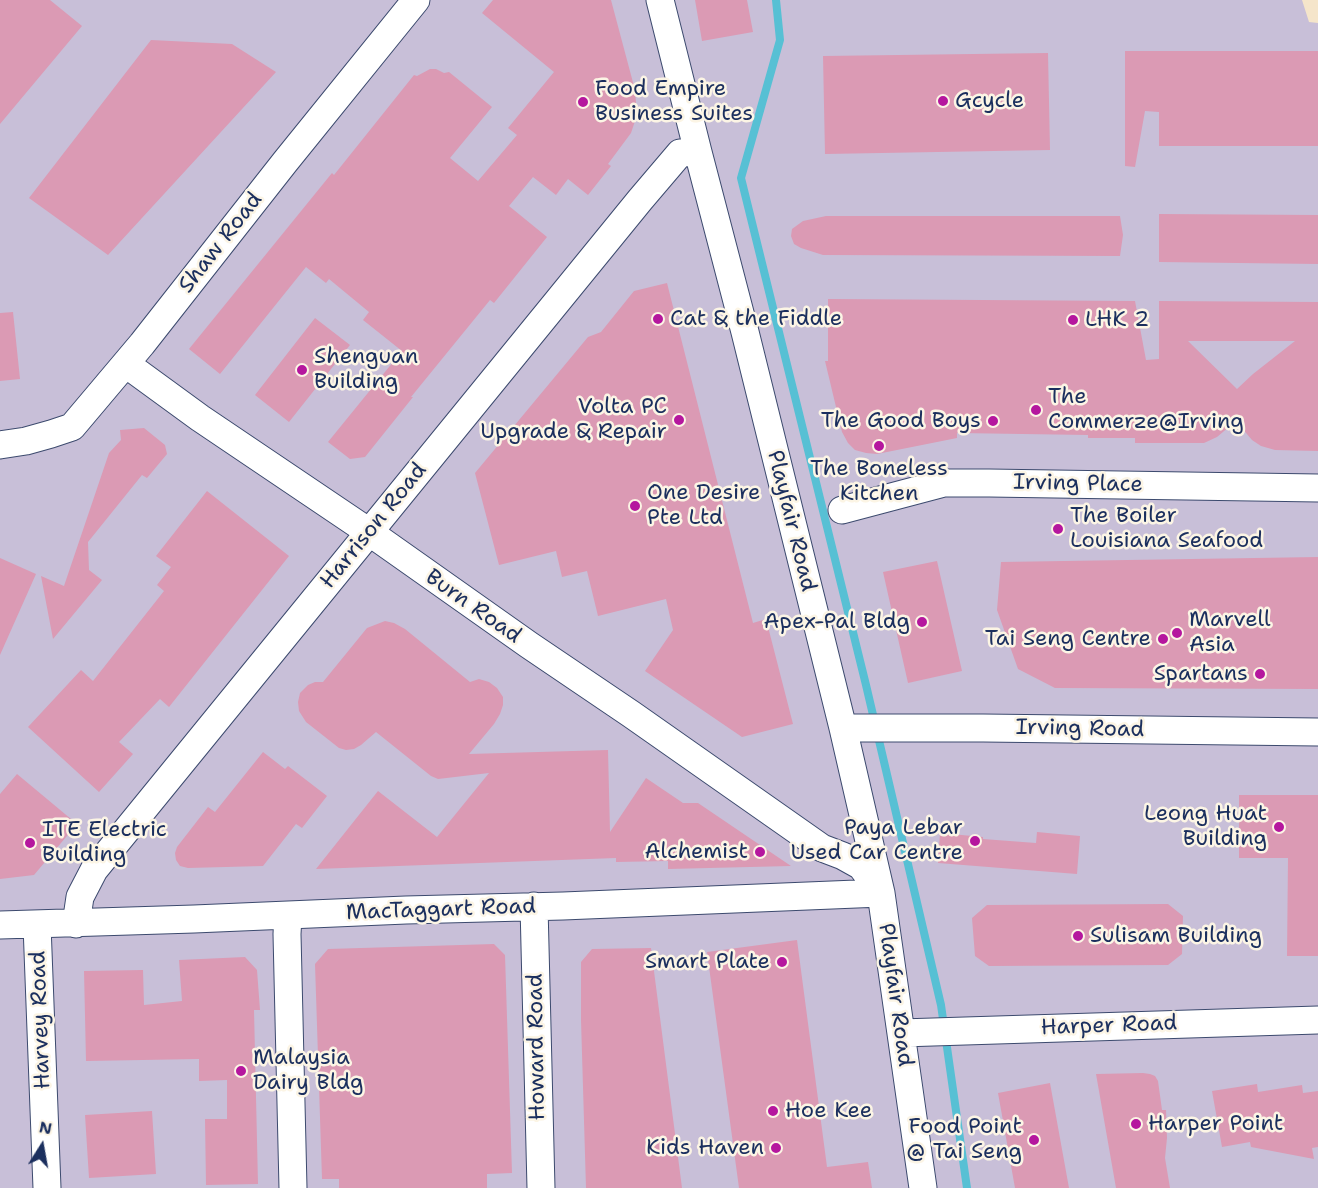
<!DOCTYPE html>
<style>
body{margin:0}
#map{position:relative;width:1318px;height:1188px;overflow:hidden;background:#f5e5ca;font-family:"Shantell Sans",sans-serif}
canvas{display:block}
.north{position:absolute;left:12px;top:1116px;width:60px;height:60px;-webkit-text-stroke:4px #fcf5e5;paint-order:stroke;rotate:11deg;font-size:16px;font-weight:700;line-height:24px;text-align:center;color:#1b2f5e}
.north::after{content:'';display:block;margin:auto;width:21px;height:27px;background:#1b2f5e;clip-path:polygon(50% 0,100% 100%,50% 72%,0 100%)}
</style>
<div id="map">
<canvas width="1318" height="1188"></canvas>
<div class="north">N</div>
</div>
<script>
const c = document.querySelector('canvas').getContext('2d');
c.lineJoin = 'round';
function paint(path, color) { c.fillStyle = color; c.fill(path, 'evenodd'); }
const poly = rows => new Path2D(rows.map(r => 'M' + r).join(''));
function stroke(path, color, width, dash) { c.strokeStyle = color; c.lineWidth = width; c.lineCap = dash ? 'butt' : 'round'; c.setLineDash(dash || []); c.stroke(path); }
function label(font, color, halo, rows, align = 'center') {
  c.font = font + ' "Shantell Sans",sans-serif'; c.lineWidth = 5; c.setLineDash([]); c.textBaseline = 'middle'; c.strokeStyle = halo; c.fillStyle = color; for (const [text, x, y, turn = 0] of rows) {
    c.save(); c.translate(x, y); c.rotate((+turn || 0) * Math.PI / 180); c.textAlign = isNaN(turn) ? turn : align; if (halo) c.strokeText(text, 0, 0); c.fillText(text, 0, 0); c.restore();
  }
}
paint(poly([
 [0,0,1302,0,1309,22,1318,23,1318,1188,0,1188]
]), '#c8bfd8');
stroke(poly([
 [776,0,780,40,741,178,866,685,941,1005,967,1188]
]), '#57c0d4', 8);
paint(poly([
 [0,0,50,0,82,26,0,124],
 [493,0,611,0,635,90,637,115,631,133,608,164,611,166,588,195,568,179,556,195,533,177,509,206,547,237,494,303,490,300,411,397,413,397,365,457,350,459,328,442,402,351,363,320,369,312,329,279,326,283,306,267,220,374,189,349,332,173,334,175,414,75,417,76,430,69,436,69,444,73,449,72,492,107,450,158,478,181,517,135,508,128,554,72,482,13],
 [695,0,747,0,753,32,702,41],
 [151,40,232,44,276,72,108,255,29,198],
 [1125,51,1318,51,1318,146,1159,146,1159,112,1145,111,1135,167,1125,166],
 [1048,53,1050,150,825,154,823,56],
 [1159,214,1318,215,1318,264,1159,262],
 [826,216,1120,216,1123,235,1120,256,823,255,801,248,794,244,791,236,792,229,803,221],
 [667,283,753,623,766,619,793,724,742,737,645,671,673,630,666,599,598,616,587,571,562,577,556,551,499,565,475,473,588,337,601,332,634,291],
 [828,299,1135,301,1146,360,1159,359,1159,301,1318,302,1318,451,1275,450,1261,446,1252,440,1236,421,1217,437,1204,443,1135,443,1135,438,1088,438,1088,435,957,433,957,438,877,454,866,453,855,450,848,443,842,432,825,361,828,361],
 [1188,341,1295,341,1253,374,1237,389],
 [13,312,20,379,0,381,0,313],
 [315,318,350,345,289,422,255,395],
 [144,428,165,445,167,454,147,478,142,475,88,542,89,570,102,580,53,639,41,576,64,586,109,453,121,440,120,430],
 [207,491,289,556,169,707,160,699,119,742,133,754,99,792,28,727,81,670,93,681,164,591,157,585,171,567,156,556],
 [1318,557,1318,689,1055,688,1018,669,997,610,1001,562],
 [0,558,36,574,0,655],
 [937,561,962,671,908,683,883,572],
 [385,621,394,623,405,629,470,682,479,679,489,682,497,688,503,697,503,705,500,714,494,724,469,754,608,750,610,832,646,778,683,803,698,803,791,866,668,869,668,861,616,862,616,858,316,869,378,791,437,837,489,773,438,779,431,776,376,732,361,745,354,749,346,750,339,748,306,722,299,711,298,702,300,693,308,685,315,682,323,682,367,628],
 [263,752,285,769,288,766,327,796,302,828,296,824,263,866,188,868,180,866,176,860,175,853,177,847,208,807,215,812],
 [17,774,77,824,34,875,0,879,0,794],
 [1239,795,1318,795,1318,956,1287,956,1288,858,1239,858],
 [1037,832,1080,836,1077,874,938,863,940,833,983,837,983,839,1036,843],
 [1168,904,1183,916,1182,954,1168,965,989,966,975,956,972,918,987,905],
 [797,940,827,1167,868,1162,872,1188,739,1188,707,952],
 [494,944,505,955,512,1173,487,1174,487,1188,339,1188,339,1179,322,1179,315,964,328,949],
 [651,948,682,1188,586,1188,581,1020,581,962,592,949],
 [245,957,257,970,260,1010,254,1010,258,1184,206,1185,205,1119,227,1119,227,1080,199,1081,199,1059,86,1061,84,971,143,970,144,1005,182,1001,179,960],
 [1143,1073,1150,1074,1155,1076,1158,1081,1162,1110,1166,1110,1167,1138,1165,1158,1170,1188,1116,1188,1096,1074],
 [1050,1083,1069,1188,1015,1188,998,1093],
 [1257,1084,1258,1092,1302,1085,1303,1093,1318,1091,1318,1147,1312,1148,1314,1159,1251,1147,1250,1142,1222,1147,1212,1091],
 [152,1111,156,1174,89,1178,85,1115]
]), '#db9ab4');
const minor = poly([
 [660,0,698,152,745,332,843,728,881,893,923,1188],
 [126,364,200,418,369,532,529,645,631,714,822,848,843,856,861,866,878,889],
 [0,445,26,441,51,434,72,427,142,344,285,162,416,0],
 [842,510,944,483,989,483,1318,488],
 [843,728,983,728,1318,732],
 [534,906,541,1188],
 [288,916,287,934,293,1188],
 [76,924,80,897,94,870,125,832,640,200,680,153,698,152],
 [0,925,194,919,406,910,563,906,881,893],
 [37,925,47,1188],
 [901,1033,1318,1020]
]);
stroke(minor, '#3c4a6e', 29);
stroke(minor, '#fff', 27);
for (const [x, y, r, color] of [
 [943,101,6,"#b5179e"],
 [583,102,6,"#b5179e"],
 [658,319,6,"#b5179e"],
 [1073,320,6,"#b5179e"],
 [302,370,6,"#b5179e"],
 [1036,410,6,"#b5179e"],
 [679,420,6,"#b5179e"],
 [993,421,6,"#b5179e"],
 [879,446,6,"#b5179e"],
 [635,506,6,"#b5179e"],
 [1058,529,6,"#b5179e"],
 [922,622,6,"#b5179e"],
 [1177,633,6,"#b5179e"],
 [1163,639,6,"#b5179e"],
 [1260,674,6,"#b5179e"],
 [1279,827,6,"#b5179e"],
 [975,841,6,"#b5179e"],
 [30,843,6,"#b5179e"],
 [760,852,6,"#b5179e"],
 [1078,936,6,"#b5179e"],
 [782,962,6,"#b5179e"],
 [241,1071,6,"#b5179e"],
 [773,1111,6,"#b5179e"],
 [1136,1124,6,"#b5179e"],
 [1034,1140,6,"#b5179e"],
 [776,1148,6,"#b5179e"]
]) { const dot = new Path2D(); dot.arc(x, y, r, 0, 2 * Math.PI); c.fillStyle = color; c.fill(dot); stroke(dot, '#fcf5e5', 2); }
label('22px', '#1b2f5e', '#fcf5e5', [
 ["Food Empire",595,89],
 ["Business Suites",595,114],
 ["Gcycle",955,101],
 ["Cat & the Fiddle",670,319],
 ["LHK 2",1085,320],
 ["Shenguan",314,357],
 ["Building",314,382],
 ["The",1048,397],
 ["Commerze@Irving",1048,422],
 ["Volta PC",667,407,"right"],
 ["Upgrade & Repair",667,432,"right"],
 ["The Good Boys",981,421,"right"],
 ["The Boneless",879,469,"center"],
 ["Kitchen",879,494,"center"],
 ["One Desire",647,493],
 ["Pte Ltd",647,518],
 ["The Boiler",1070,516],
 ["Louisiana Seafood",1070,541],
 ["Marvell",1189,620],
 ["Asia",1189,645],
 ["Apex-Pal Bldg",910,622,"right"],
 ["Tai Seng Centre",1151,639,"right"],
 ["Spartans",1248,674,"right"],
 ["Leong Huat",1267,814,"right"],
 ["Building",1267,839,"right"],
 ["Paya Lebar",963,828,"right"],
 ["Used Car Centre",963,853,"right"],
 ["ITE Electric",42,830],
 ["Building",42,855],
 ["Alchemist",748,852,"right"],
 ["Sulisam Building",1090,936],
 ["Smart Plate",770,962,"right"],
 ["Malaysia",253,1058],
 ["Dairy Bldg",253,1083],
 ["Hoe Kee",785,1111],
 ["Harper Point",1148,1124],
 ["Food Point",1022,1127,"right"],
 ["@ Tai Seng",1022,1152,"right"],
 ["Kids Haven",764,1148,"right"]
], 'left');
label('22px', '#1b2f5e', '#fcf5e5', [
 ["Shaw Road",221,243,-52],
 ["Irving Place",1078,484,1],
 ["Playfair Road",791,521,76],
 ["Harrison Road",374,526,-51],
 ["Burn Road",473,607,35],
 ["Irving Road",1080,729,1],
 ["MacTaggart Road",441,910,-2],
 ["Playfair Road",895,995,82],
 ["Harvey Road",41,1020,-92],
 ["Harper Road",1109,1026,-2],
 ["Howard Road",537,1047,-91]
]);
</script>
